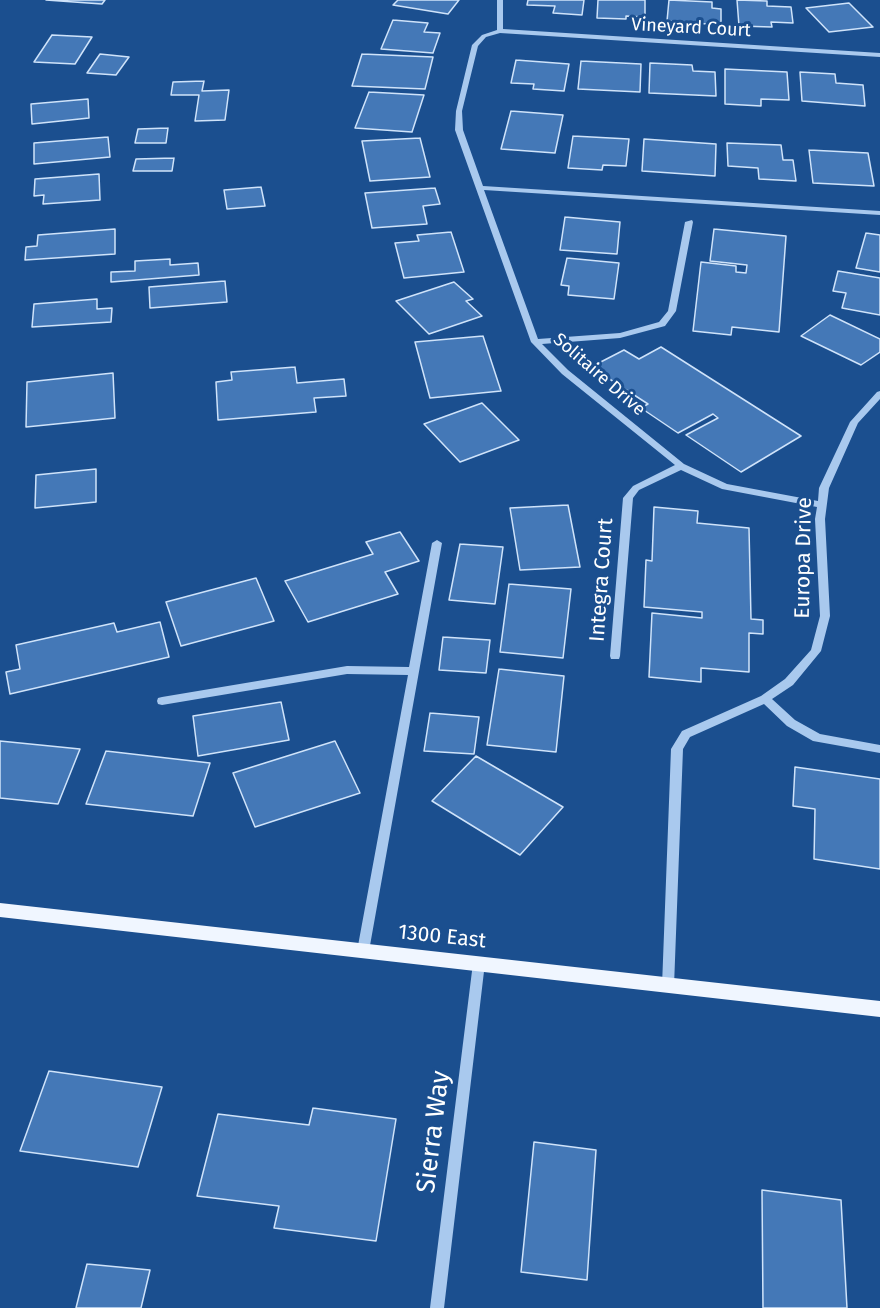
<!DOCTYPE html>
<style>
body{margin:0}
canvas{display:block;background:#1b4f8f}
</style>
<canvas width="880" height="1308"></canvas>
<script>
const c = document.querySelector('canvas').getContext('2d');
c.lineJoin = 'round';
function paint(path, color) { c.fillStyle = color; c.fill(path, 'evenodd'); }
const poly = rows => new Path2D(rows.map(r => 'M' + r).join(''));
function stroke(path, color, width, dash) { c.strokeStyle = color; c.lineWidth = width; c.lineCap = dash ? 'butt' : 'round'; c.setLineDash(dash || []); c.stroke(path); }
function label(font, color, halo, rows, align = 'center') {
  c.font = font + ' "Fira Sans",sans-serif'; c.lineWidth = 6; c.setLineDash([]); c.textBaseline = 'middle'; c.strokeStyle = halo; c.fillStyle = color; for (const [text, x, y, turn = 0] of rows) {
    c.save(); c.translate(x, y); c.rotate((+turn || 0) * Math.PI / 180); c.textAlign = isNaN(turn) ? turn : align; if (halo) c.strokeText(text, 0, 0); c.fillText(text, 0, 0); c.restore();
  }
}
const building = poly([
 [46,0,105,0,102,4,46,0],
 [398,0,459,0,448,14,393,5,398,0],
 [528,0,584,0,582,15,553,13,555,6,527,5,528,0],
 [598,0,645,0,645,17,626,16,626,19,597,18,598,0],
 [669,0,712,2,712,8,721,9,721,25,667,21,669,0],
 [737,0,767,1,767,6,791,7,793,23,771,22,772,27,739,26,737,0],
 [849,3,873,27,829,32,806,8,849,3],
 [393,20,428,23,424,32,440,33,433,53,381,49,393,20],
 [52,35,92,37,75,64,34,62,52,35],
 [100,54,129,57,116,75,87,73,100,54],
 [362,54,433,57,425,89,352,86,362,54],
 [516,60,569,64,564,91,533,89,534,84,511,83,516,60],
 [581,61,641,64,640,92,578,89,581,61],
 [650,63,692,65,693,71,715,72,716,96,649,93,650,63],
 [725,69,787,72,789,100,761,99,761,106,725,104,725,69],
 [800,72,835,74,836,83,863,85,865,106,802,101,800,72],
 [204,81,202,91,229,90,225,120,195,121,199,95,171,95,173,82,204,81],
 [369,92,424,95,412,132,355,128,369,92],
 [88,99,89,118,32,124,31,104,88,99],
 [511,111,563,115,555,153,501,149,511,111],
 [168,128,166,143,135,143,138,129,168,128],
 [573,136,629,139,626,166,603,165,602,170,568,168,573,136],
 [108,137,110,157,34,164,34,143,108,137],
 [420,138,430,177,370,181,362,141,420,138],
 [644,139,716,144,715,176,642,171,644,139],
 [727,143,781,145,783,160,793,160,796,181,759,179,758,168,728,166,727,143],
 [809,150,868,153,874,186,813,183,809,150],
 [174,158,172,171,133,171,136,159,174,158],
 [99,174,100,200,43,204,44,195,34,196,35,179,99,174],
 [261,187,265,206,227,209,224,190,261,187],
 [435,188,440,204,423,206,427,224,372,228,365,193,435,188],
 [565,217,620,222,617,254,560,250,565,217],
 [115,229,115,254,25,260,26,247,37,246,38,235,115,229],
 [714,229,786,236,779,332,732,327,731,335,693,331,701,262,736,266,736,272,746,273,747,265,710,261,714,229],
 [451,232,464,272,404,278,395,243,419,241,417,235,451,232],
 [866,233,880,235,880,272,856,268,866,233],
 [567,258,619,263,614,299,568,295,569,286,561,285,567,258],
 [170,259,170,265,198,263,199,275,111,282,111,272,135,271,135,261,170,259],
 [838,271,880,278,880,315,842,308,846,293,833,291,838,271],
 [225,281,227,302,150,308,149,287,225,281],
 [454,282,473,299,466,301,482,316,429,334,396,301,454,282],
 [97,299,97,309,112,308,111,322,32,327,34,304,97,299],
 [830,315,880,339,880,352,861,365,801,336,830,315],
 [483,336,501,391,430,398,415,342,483,336],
 [661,347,801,436,741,472,686,435,718,418,713,414,678,433,641,408,648,404,591,367,624,350,639,359,661,347],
 [295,367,297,383,344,379,346,396,314,398,316,412,218,420,216,382,232,380,231,372,295,367],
 [113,373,115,418,26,427,27,382,113,373],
 [482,403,519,440,460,462,424,424,482,403],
 [96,469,96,502,35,508,36,475,96,469],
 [568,505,580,567,520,570,510,508,568,505],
 [654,507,698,511,697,523,749,528,751,619,763,620,763,634,749,633,749,672,701,668,701,682,649,677,652,613,702,618,702,612,644,607,646,560,652,561,654,507],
 [400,532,419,561,385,572,398,594,308,622,285,581,373,554,366,542,400,532],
 [460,544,503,547,495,604,449,600,460,544],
 [256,578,274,621,181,646,166,602,256,578],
 [509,584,571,589,563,658,500,652,509,584],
 [160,622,169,657,10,694,6,672,20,669,16,645,114,623,117,632,160,622],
 [443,637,490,640,486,673,439,670,443,637],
 [499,669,564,676,556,752,487,745,499,669],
 [281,702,289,740,198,756,193,716,281,702],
 [430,713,479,717,474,754,424,751,430,713],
 [0,741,80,749,58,804,0,798,0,741],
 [335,741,360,793,255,827,233,773,335,741],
 [106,751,210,763,193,816,86,804,106,751],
 [476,756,563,807,520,855,432,801,476,756],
 [795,767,880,779,880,869,814,859,815,809,793,806,795,767],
 [49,1071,162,1087,138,1167,20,1151,49,1071],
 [313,1108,396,1119,376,1241,274,1228,279,1206,197,1196,218,1114,309,1125,313,1108],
 [534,1142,596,1150,587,1280,521,1272,534,1142],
 [762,1190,841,1200,847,1308,763,1308,762,1190],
 [87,1264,150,1270,141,1308,76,1308,87,1264]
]);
paint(building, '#4478b7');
stroke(building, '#cfe3fa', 1.5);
paint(poly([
 [497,0,503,0,503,29,880,53,880,57,500,33,486,37,478,46,462,111,463,130,483,186,880,211,880,215,484,190,538,339,620,333,659,322,668,311,685,222,692,220,693,222,676,311,665,326,620,338,542,344,568,370,684,464,727,484,818,501,819,488,850,422,877,392,880,391,880,399,858,423,829,488,825,519,830,616,821,651,793,685,772,699,795,720,820,734,880,745,880,753,813,741,787,726,764,704,690,737,683,749,674,986,672,990,668,992,664,990,662,986,671,749,682,731,761,696,785,679,811,650,820,616,815,519,817,507,722,489,681,470,639,490,633,498,620,656,619,659,611,659,610,656,623,498,633,486,675,465,562,374,531,342,455,130,456,111,472,45,482,35,497,30,497,0],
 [437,540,442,543,369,951,367,955,363,956,359,955,357,951,408,675,347,674,162,705,158,704,157,701,158,698,162,697,347,666,409,667,432,543,437,540],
 [479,958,483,959,485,963,444,1308,430,1308,473,963,475,959,479,958]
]), '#a9c9ee');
paint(poly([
 [0,903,880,1001,880,1017,0,917,0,903]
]), '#f0f6ff');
label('18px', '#fff', '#1b4f8f', [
 ["Vineyard Court",691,28,3],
 ["Solitaire Drive",599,375,41]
]);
label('21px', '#fff', '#1b4f8f', [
 ["Europa Drive",804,558,-89],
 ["Integra Court",602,580,-86],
 ["1300 East",442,937,6]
]);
label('26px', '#fff', '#1b4f8f', [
 ["Sierra Way",434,1132,-83]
]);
</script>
